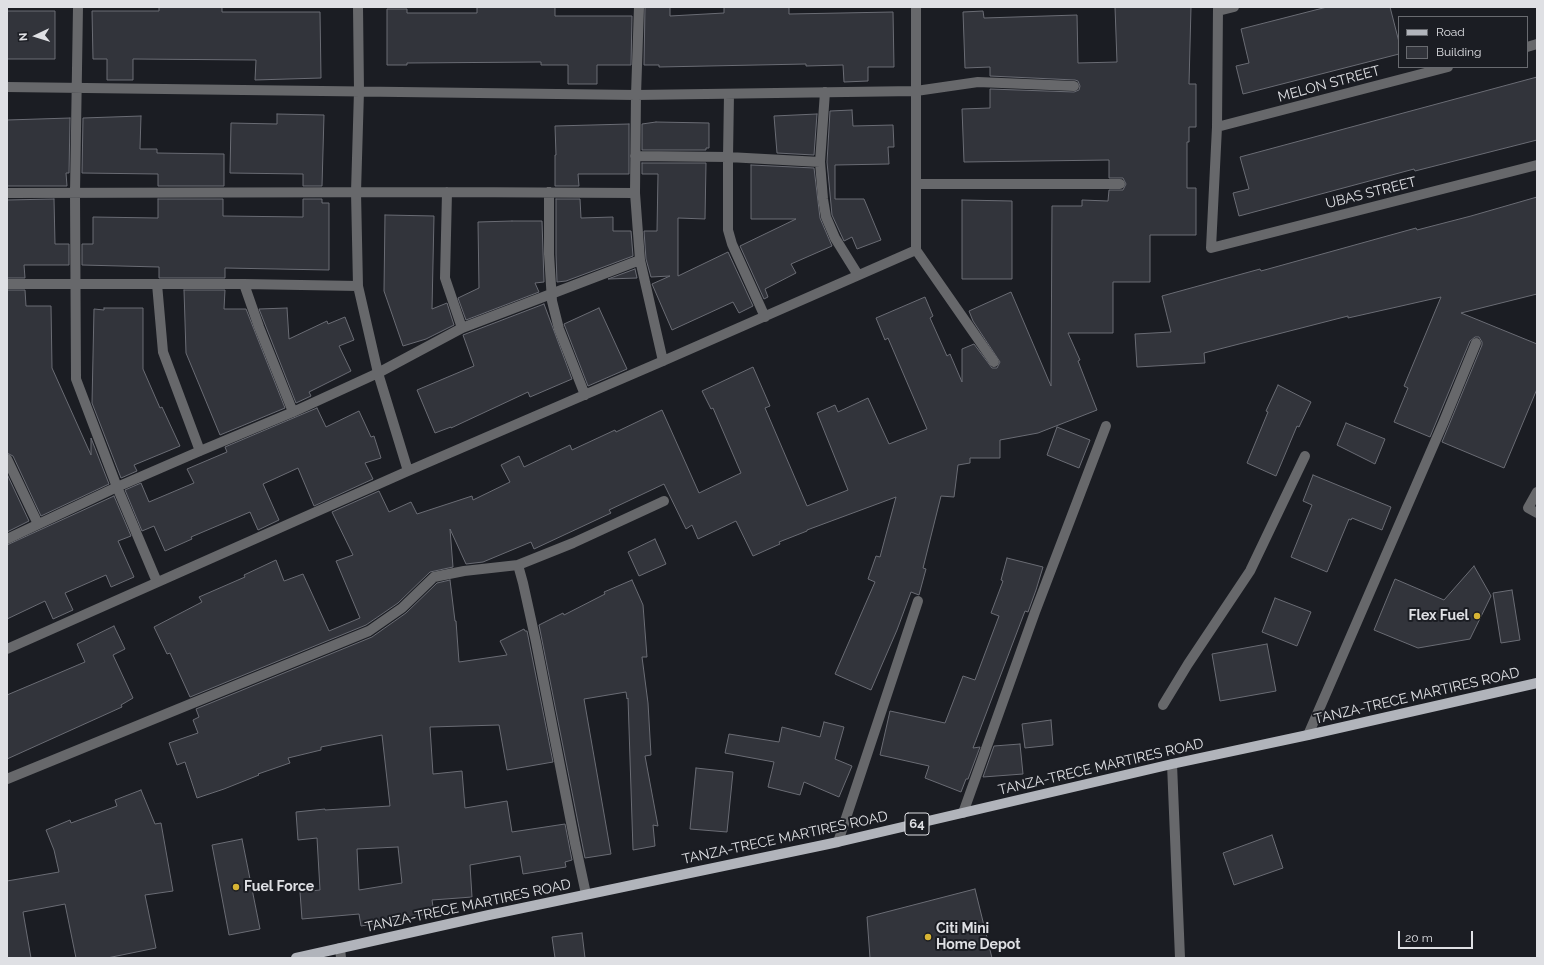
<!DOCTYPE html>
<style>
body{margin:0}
#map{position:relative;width:1544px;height:965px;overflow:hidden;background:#1b1d23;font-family:Raleway,sans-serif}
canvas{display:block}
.frame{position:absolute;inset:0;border:8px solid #dfe0e4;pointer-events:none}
.legend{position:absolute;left:1398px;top:16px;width:130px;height:52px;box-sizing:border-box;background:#1b1d23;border:1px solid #696b70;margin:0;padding:5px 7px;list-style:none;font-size:12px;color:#dfe0e4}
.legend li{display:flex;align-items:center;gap:8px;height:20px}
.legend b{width:20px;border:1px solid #696b70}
.north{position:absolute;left:16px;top:16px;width:40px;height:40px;-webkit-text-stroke:3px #1b1d23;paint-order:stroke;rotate:266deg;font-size:11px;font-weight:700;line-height:16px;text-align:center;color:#dfe0e4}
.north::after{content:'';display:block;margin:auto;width:14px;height:18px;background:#dfe0e4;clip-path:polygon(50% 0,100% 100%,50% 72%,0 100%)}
.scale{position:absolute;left:1398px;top:931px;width:75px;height:18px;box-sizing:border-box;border:2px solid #dfe0e4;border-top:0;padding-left:5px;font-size:12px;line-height:14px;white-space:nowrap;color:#dfe0e4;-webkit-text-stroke:3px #1b1d23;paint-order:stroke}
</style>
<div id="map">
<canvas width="1544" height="965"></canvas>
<div class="frame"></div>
<ul class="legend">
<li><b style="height:5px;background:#b1b4bb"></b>Road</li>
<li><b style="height:11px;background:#32343b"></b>Building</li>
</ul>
<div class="north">N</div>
<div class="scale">20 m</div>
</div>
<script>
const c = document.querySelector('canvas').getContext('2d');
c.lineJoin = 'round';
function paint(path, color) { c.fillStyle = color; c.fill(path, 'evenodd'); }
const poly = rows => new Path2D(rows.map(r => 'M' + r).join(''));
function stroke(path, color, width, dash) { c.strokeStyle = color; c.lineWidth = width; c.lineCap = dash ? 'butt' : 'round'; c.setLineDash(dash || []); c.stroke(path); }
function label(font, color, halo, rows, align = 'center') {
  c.font = font + ' Raleway,sans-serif'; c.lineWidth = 4; c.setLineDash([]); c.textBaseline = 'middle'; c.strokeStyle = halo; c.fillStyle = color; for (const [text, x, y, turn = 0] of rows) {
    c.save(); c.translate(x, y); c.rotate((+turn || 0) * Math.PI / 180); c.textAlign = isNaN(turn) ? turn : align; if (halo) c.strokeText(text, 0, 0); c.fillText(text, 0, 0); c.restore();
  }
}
const building = poly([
 [159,7,222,7,222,12,320,12,321,78,255,80,256,60,133,59,133,80,107,80,107,59,93,59,92,11,159,11,159,7],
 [477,7,555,7,555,16,632,16,631,65,597,65,597,84,568,84,568,65,541,65,541,62,407,63,407,65,387,65,387,9,407,9,407,13,477,13,477,7],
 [645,7,670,7,670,16,724,13,724,7,789,7,789,14,893,12,894,67,868,67,868,81,844,82,843,65,806,66,806,64,659,67,659,65,644,65,645,7],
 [1115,7,1191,7,1189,84,1196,84,1196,127,1189,127,1189,142,1187,142,1187,188,1196,188,1196,235,1150,235,1150,282,1113,282,1113,333,1068,333,1080,360,1078,361,1097,410,1038,433,1000,440,1000,458,970,458,970,463,958,465,954,497,941,496,923,568,926,569,919,595,911,592,897,630,871,690,835,674,875,582,868,579,876,556,880,557,896,497,807,530,807,531,779,542,780,544,753,556,736,521,698,539,692,525,686,529,664,484,609,510,611,513,534,549,531,542,483,562,466,564,450,529,453,567,430,572,398,603,366,625,190,697,170,653,167,654,154,627,202,602,199,597,245,577,244,575,276,560,284,581,303,574,329,631,360,618,336,561,353,555,332,512,379,491,389,512,411,502,417,514,472,496,473,500,510,482,501,465,519,456,524,467,570,445,572,450,615,430,616,432,662,410,699,493,741,473,713,408,711,409,702,391,753,367,770,406,765,408,807,506,848,490,817,413,835,405,838,412,868,398,889,444,927,429,888,338,885,340,876,318,925,297,933,316,930,318,947,356,950,354,962,382,962,349,974,344,992,368,997,368,1000,362,973,321,969,311,1011,292,1051,386,1052,206,1082,206,1082,200,1108,201,1109,190,1123,190,1126,184,1123,178,1109,178,1109,160,964,162,962,109,990,108,990,89,1074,92,1079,90,1080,86,1078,81,1075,80,990,76,990,67,965,68,963,12,983,11,984,18,1077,15,1078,63,1117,62,1115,7],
 [1327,7,1390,7,1399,42,1399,54,1243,94,1236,66,1249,63,1241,29,1327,7],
 [7,11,55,11,55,59,7,59,7,11],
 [1537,77,1537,140,1415,171,1414,169,1239,216,1233,193,1249,189,1240,157,1537,77],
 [852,110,853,126,893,125,894,147,888,147,889,164,835,165,835,199,864,199,881,240,857,249,852,237,844,241,832,215,827,162,830,111,852,110],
 [277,114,324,115,322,186,303,186,303,174,230,173,231,123,277,124,277,114],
 [817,114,814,155,777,153,774,116,817,114],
 [141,116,140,149,157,149,157,153,224,154,224,186,158,186,158,174,82,173,83,118,141,116],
 [70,118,69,173,66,173,67,186,7,186,7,120,70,118],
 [656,122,709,123,709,148,706,148,706,150,642,150,642,124,656,122],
 [629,124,629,174,578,174,579,186,555,186,555,155,556,155,555,126,629,124],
 [642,163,706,163,705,219,678,218,678,276,728,252,753,306,739,313,733,302,672,330,652,284,670,276,651,277,646,259,644,231,657,231,658,174,642,174,642,163],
 [751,165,814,168,820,218,832,246,791,264,796,273,765,289,768,297,764,299,740,246,796,219,751,219,751,165],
 [1537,197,1537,294,1461,313,1537,344,1537,389,1504,468,1442,442,1482,345,1482,342,1479,337,1475,337,1470,341,1430,437,1394,422,1408,388,1404,386,1441,297,1348,318,1348,316,1204,353,1205,363,1137,367,1135,334,1171,332,1162,296,1260,269,1261,271,1416,228,1417,230,1471,216,1537,197],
 [54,199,55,244,69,244,69,265,24,265,25,278,7,278,7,200,54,199],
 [158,199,223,199,223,216,303,217,303,199,322,199,322,203,329,203,329,270,225,268,225,278,159,278,159,267,82,265,82,244,93,244,93,217,158,218,158,199],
 [556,199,580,199,581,218,613,217,613,231,631,231,633,256,566,281,557,282,556,254,556,199],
 [962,200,1012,201,1012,279,962,279,962,200],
 [385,215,434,216,432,309,447,303,454,325,426,339,403,346,384,291,385,215],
 [512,221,542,221,544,282,535,283,539,292,466,320,458,298,479,288,478,222,512,221],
 [635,269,637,278,608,279,635,269],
 [7,290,25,290,26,306,51,306,52,368,91,455,91,438,109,484,41,516,13,456,7,453,7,290],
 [184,290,225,290,224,309,246,309,285,408,220,435,186,353,184,290],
 [544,304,572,379,530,397,528,392,451,428,451,427,435,433,417,390,474,366,463,335,544,304],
 [104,308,143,308,143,369,160,408,162,407,180,446,134,465,137,471,121,478,92,403,94,309,104,310,104,308],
 [287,308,289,339,327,321,328,324,345,317,354,340,339,346,351,371,309,392,311,396,296,403,259,309,287,308],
 [599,308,627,369,588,386,564,324,599,308],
 [1278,385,1311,402,1299,427,1297,426,1276,476,1247,463,1268,412,1266,411,1278,385],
 [317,408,326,427,359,411,371,437,374,436,381,458,365,463,373,479,314,506,298,468,263,484,279,520,258,530,250,512,191,537,192,539,165,551,154,526,142,531,125,490,141,483,149,502,194,483,187,469,227,452,225,447,317,408],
 [1346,423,1385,439,1375,464,1337,445,1346,423],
 [1057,427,1090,440,1079,468,1047,455,1057,427],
 [7,474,29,521,7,532,7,474],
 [1313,475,1391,507,1382,530,1352,518,1351,520,1349,519,1327,572,1291,557,1312,505,1303,501,1313,475],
 [114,496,131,536,118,541,134,577,111,587,106,575,65,593,73,610,53,619,45,601,7,619,7,545,114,496],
 [655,539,666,564,639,576,628,552,655,539],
 [1007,558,1043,567,1036,590,1028,612,1025,611,973,748,980,747,968,779,966,779,961,792,925,778,929,766,880,755,890,711,945,723,963,676,975,680,999,616,991,613,1003,581,1001,580,1007,558],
 [1474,566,1491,596,1470,639,1418,648,1374,630,1395,579,1444,600,1474,566],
 [450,580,455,621,456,621,459,662,507,655,500,641,524,629,525,631,527,631,553,762,507,770,499,725,430,727,433,774,462,771,465,808,507,801,512,832,565,824,572,860,565,862,566,867,523,874,520,856,470,865,472,897,432,900,434,913,361,926,359,914,302,919,300,892,320,890,317,838,298,840,296,812,325,809,325,810,390,806,382,735,321,747,321,750,288,758,290,763,258,774,259,775,224,789,197,798,185,762,177,765,169,743,198,733,193,720,199,717,196,709,372,637,406,613,437,583,450,580],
 [398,847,402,883,359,890,357,849,398,847],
 [632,580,643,605,647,657,642,657,648,703,651,755,645,756,658,826,653,825,655,846,633,850,628,698,627,699,626,692,584,699,611,854,585,858,539,625,563,613,564,615,605,594,604,592,632,580],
 [1512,590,1520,640,1501,643,1493,593,1512,590],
 [1275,598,1311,612,1297,646,1262,632,1275,598],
 [114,626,125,649,113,655,133,698,121,705,122,707,7,759,7,695,85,662,77,644,114,626],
 [1267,644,1276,691,1220,701,1212,654,1267,644],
 [1051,720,1053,745,1025,748,1022,724,1051,720],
 [824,722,844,727,835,759,852,766,839,797,804,782,800,795,768,787,774,762,725,753,729,734,779,742,782,727,820,737,824,722],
 [1020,744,1023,774,983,777,994,746,1020,744],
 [696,768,733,772,727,832,690,829,696,768],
 [141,790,155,824,161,823,173,891,145,895,156,948,107,958,76,958,65,904,23,912,31,958,7,958,7,881,59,872,54,850,46,830,70,820,71,823,117,806,115,800,141,790],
 [1272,835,1283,868,1234,885,1223,853,1272,835],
 [242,839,260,929,229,935,212,845,242,839],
 [975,889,992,958,870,958,867,917,975,889],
 [582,933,585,958,555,958,552,937,582,933]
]);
paint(building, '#32343b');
stroke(building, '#6a6c74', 1);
stroke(poly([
 [78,7,75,193,76,379,117,487,157,582],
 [358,7,359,91,356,192,358,286,378,373,408,471],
 [639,7,636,95,635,193,640,260,663,361],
 [916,7,916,250,994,362],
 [1218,7,1217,127,1211,248,1537,165],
 [1218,11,1234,7],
 [1527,47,1537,44],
 [7,87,636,95,916,91,978,82,1074,86],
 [825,92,820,162,823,199,826,217,835,238,858,275],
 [729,94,728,157,728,230,732,244,765,317],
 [1217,127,1448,67],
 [635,156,728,157,820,162],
 [916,184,1120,184],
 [447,192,445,278,462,328],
 [549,192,549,254,552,301,559,329,585,395],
 [7,193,447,192,635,193],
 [7,284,244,284,358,286],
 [157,284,163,352,200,451],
 [244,284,259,327,293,412],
 [7,459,38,524],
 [1537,492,1528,508,1537,513],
 [7,539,117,487,200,451,293,412,378,373,462,328,640,260],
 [518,565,523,583,536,642,575,843,586,894],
 [7,649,408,471,663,361,916,250],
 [1163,705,1188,664,1250,571,1305,456],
 [1308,735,1444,421,1476,343],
 [1172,764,1180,958],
 [7,779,369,631,402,608,434,577,464,571,518,565,573,543,664,501],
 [963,813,1035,612,1106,426],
 [838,842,918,601],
 [340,948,341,958]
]), '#67686b', 10);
stroke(poly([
 [296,958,489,915,838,842,1172,764,1308,735,1537,683]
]), '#b1b4bb', 10);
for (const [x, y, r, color] of [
 [1477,616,4,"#d7b434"],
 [236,887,4,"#d7b434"],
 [928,937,4,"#d7b434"]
]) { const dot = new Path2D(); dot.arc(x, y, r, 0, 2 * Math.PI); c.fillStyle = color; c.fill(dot); stroke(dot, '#1b1d23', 1.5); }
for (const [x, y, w] of [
 [917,824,24]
]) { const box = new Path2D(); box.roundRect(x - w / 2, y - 11, w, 22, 3); c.fillStyle = '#1b1d23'; c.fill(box); stroke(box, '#dfe0e4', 1); }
label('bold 13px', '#dfe0e4', null, [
 ["64",917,824]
]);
label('14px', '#dfe0e4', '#1b1d23', [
 ["MELON STREET",1329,84,-15],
 ["UBAS STREET",1371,193,-14],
 ["TANZA-TRECE MARTIRES ROAD",1417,696,-13],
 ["TANZA-TRECE MARTIRES ROAD",1101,767,-13],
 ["TANZA-TRECE MARTIRES ROAD",785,838,-12],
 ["TANZA-TRECE MARTIRES ROAD",468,906,-12]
]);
label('bold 14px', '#dfe0e4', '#1b1d23', [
 ["Flex Fuel",1469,616,"right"],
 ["Fuel Force",244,887],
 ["Citi Mini",936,929],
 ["Home Depot",936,945]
], 'left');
</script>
